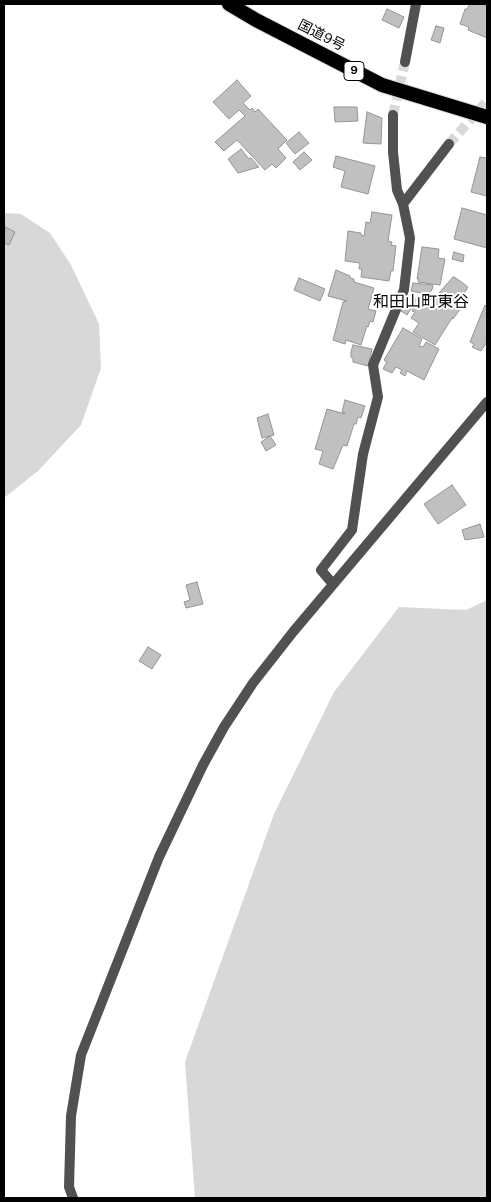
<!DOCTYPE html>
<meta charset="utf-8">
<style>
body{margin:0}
#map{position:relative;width:491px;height:1202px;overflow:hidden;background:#fff;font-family:"DM Sans",sans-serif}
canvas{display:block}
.frame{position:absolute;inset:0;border:5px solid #000;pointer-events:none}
</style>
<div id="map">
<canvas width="491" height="1202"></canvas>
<div class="frame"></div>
</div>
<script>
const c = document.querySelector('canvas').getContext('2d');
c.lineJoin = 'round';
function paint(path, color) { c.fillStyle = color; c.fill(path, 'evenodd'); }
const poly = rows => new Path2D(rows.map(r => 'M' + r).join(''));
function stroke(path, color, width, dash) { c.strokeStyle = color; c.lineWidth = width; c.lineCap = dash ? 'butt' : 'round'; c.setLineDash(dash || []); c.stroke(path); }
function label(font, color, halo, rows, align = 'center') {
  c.font = font + ' "DM Sans","Noto Sans JP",sans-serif'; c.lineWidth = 4; c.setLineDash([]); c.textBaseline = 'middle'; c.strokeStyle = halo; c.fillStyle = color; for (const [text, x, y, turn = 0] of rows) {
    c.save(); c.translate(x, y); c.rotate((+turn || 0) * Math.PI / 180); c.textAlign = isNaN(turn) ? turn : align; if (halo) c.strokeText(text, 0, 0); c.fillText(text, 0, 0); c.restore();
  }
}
paint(poly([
 [4,213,21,214,50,233,71,265,99,324,101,368,81,425,38,471,4,498],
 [487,600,487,1198,195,1198,185,1062,274,814,334,692,399,607,466,610]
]), '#d8d8d8');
const building = poly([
 [470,4,487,4,487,38,468,30,469,27,460,24,465,9,467,9,470,4],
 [387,9,404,17,399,28,382,20,387,9],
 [436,26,444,28,440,43,431,40,436,26],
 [237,80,251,96,243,103,250,110,252,108,255,112,258,109,287,140,278,149,286,158,276,168,272,164,265,170,237,140,224,151,215,142,245,116,239,110,229,119,213,102,237,80],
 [334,107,357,107,358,121,335,122,334,107],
 [367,112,382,118,381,144,363,143,367,112],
 [299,132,309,143,295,154,286,143,299,132],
 [241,149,249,159,251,158,259,167,238,173,228,159,241,149],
 [304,152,312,160,300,170,293,162,304,152],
 [336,156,375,166,368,194,341,187,345,171,333,167,336,156],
 [480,157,487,158,487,196,471,192,480,157],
 [462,208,487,215,487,248,454,239,462,208],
 [372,212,392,215,388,241,392,242,391,245,396,246,393,271,391,271,389,281,361,277,362,269,359,269,360,263,345,261,348,231,361,233,361,235,364,236,366,222,370,223,372,212],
 [5,227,15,232,9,245,4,243,5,227],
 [422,247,439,249,438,258,445,259,440,285,418,282,419,279,417,279,422,247],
 [454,252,464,255,463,262,452,259,454,252],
 [336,270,350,276,350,278,354,279,354,282,374,288,368,309,376,311,373,322,370,321,368,327,367,326,361,345,346,340,345,344,333,340,343,302,347,301,328,296,336,270],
 [453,277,456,278,468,287,457,305,461,308,453,319,452,318,435,345,413,332,419,323,411,318,415,312,412,311,418,301,422,304,429,298,433,300,453,277],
 [299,278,325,289,320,301,294,290,299,278],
 [413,283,433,285,432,290,427,294,411,291,413,283],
 [411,296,417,300,407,315,401,311,411,296],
 [487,303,487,342,481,351,472,347,474,344,470,342,485,305,486,306,487,303],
 [403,328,422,339,419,346,423,347,426,342,439,349,424,380,407,371,405,376,400,373,402,370,396,367,392,373,383,369,387,362,384,360,403,328],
 [353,345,372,349,368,366,353,362,353,358,351,357,351,352,353,345],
 [345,400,365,406,361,418,358,417,356,424,354,424,347,446,343,445,333,469,319,464,323,451,315,449,327,409,345,414,345,413,342,412,345,400],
 [268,414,274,435,262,438,257,418,268,414],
 [270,436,276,445,266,451,261,442,270,436],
 [452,485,466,505,438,524,424,504,452,485],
 [480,524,484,537,465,540,462,530,480,524],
 [197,582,203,604,186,608,184,602,190,600,186,585,197,582],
 [148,647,161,655,152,669,139,661,148,647]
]);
paint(building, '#c0c0c0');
stroke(building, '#959595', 1);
stroke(poly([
 [393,115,405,62],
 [449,144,487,101]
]), '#d9d9d9', 10, [10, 5]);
const trunk = poly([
 [229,4,256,20,382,85,487,117]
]);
stroke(trunk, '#dbdbdb', 16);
stroke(poly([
 [405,62,416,4],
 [403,204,449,144],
 [332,583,321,570,352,530,363,454,378,397,373,365,404,290,410,238,403,204,397,190,393,152,393,115]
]), '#515151', 10);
stroke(poly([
 [73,1198,69,1187,71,1116,81,1055,159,857,203,765,224,727,253,683,293,632,487,402]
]), '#515151', 10);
stroke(trunk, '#000', 14);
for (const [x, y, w] of [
 [354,71,20]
]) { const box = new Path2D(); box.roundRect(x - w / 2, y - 9.5, w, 19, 4); c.fillStyle = '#fff'; c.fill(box); stroke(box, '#000', 1); }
label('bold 12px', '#000', null, [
 ["9",354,71]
]);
label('14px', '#000', '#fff', [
 ["国道9号",321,36,27]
]);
label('16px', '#000', '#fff', [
 ["和田山町東谷",421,303]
]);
</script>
